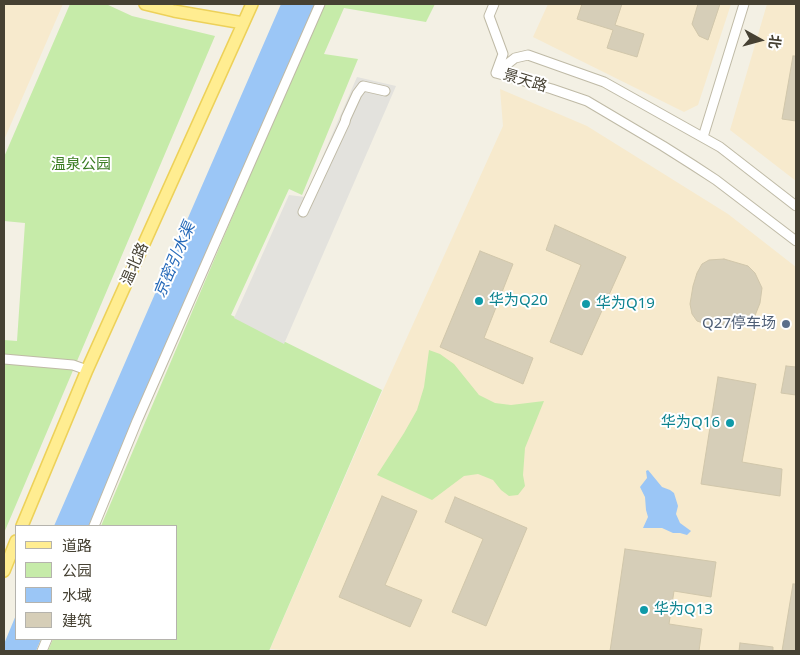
<!DOCTYPE html>
<meta charset="utf-8">
<style>
body{margin:0}
#map{position:relative;width:800px;height:655px;overflow:hidden;background:#f3f0e4;font-family:"Noto Sans","Noto Sans SC",sans-serif}
canvas{display:block}
.frame{position:absolute;inset:0;border:5px solid #464133;pointer-events:none}
.legend{position:absolute;left:15px;top:525px;width:162px;height:115px;box-sizing:border-box;background:#fff;border:1px solid #b5b3ad;margin:0;padding:6px 9px;list-style:none;font-size:15px;color:#464133}
.legend li{display:flex;align-items:center;gap:10px;height:25px}
.legend b{width:25px;border:1px solid #b5b3ad}
.north{position:absolute;left:735px;top:15px;width:50px;height:50px;-webkit-text-stroke:4px #fff;paint-order:stroke;rotate:97deg;font-size:14px;font-weight:700;line-height:20px;text-align:center;color:#464133}
.north::after{content:'';display:block;margin:auto;width:18px;height:22px;background:#464133;clip-path:polygon(50% 0,100% 100%,50% 72%,0 100%)}
</style>
<div id="map">
<canvas width="800" height="655"></canvas>
<div class="frame"></div>
<ul class="legend">
<li><b style="height:6px;background:#ffed91"></b>道路</li>
<li><b style="height:14px;background:#c6eba9"></b>公园</li>
<li><b style="height:14px;background:#9bc6f6"></b>水域</li>
<li><b style="height:14px;background:#d6ceb8"></b>建筑</li>
</ul>
<div class="north">北</div>
</div>
<script>
const c = document.querySelector('canvas').getContext('2d');
c.lineJoin = 'round';
function paint(path, color) { c.fillStyle = color; c.fill(path, 'evenodd'); }
const poly = rows => new Path2D(rows.map(r => 'M' + r).join(''));
function stroke(path, color, width, dash) { c.strokeStyle = color; c.lineWidth = width; c.lineCap = dash ? 'butt' : 'round'; c.setLineDash(dash || []); c.stroke(path); }
function label(font, color, halo, rows, align = 'center') {
  c.font = font + ' "Noto Sans","Noto Sans SC",sans-serif'; c.lineWidth = 4; c.setLineDash([]); c.textBaseline = 'middle'; c.strokeStyle = halo; c.fillStyle = color; for (const [text, x, y, turn = 0] of rows) {
    c.save(); c.translate(x, y); c.rotate((+turn || 0) * Math.PI / 180); c.textAlign = isNaN(turn) ? turn : align; if (halo) c.strokeText(text, 0, 0); c.fillText(text, 0, 0); c.restore();
  }
}
paint(poly([
 [4,4,63,4,4,140],
 [548,4,731,4,698,105,684,112,533,37],
 [767,4,796,4,796,181,730,130],
 [500,89,587,126,728,214,796,267,796,651,288,651,270,649,379,399,503,126]
]), '#f7eacd');
paint(poly([
 [70,4,106,4,132,16,215,36,4,533,4,340,17,341,25,223,4,221,4,157],
 [325,4,435,4,426,22,344,8,324,54,358,59,302,195,289,189,231,315,382,390,269,651,48,651,53,639,176,639,176,526,101,526,302,53],
 [429,350,440,354,454,364,479,395,495,403,511,405,544,401,525,448,523,475,525,486,518,495,509,496,501,490,493,480,478,474,464,476,432,500,377,475,404,433,417,410,424,387]
]), '#c6eba9');
paint(poly([
 [357,77,396,86,284,344,234,318,289,195,305,197]
]), '#e3e2dd');
paint(poly([
 [281,4,318,4,90,526,54,526],
 [648,470,662,487,670,490,674,493,678,506,676,514,680,523,691,531,687,535,680,533,673,533,662,528,643,528,648,517,646,510,645,497,640,487,647,478,646,471],
 [16,615,16,639,41,639,36,651,4,651,4,644]
]), '#9bc6f6');
const building = poly([
 [582,4,622,4,615,25,644,34,637,57,607,48,613,30,577,19,582,4],
 [698,4,720,4,708,40,699,36,692,24,698,4],
 [793,56,796,56,796,121,782,119,793,56],
 [555,225,626,257,582,355,550,342,581,265,546,250,555,225],
 [480,251,513,264,484,338,533,358,523,384,440,347,480,251],
 [724,259,748,266,755,273,762,288,760,303,754,318,749,323,730,327,709,325,697,321,692,314,690,304,693,286,697,273,702,264,709,260,724,259],
 [786,366,796,367,796,395,781,393,786,366],
 [718,377,756,384,742,462,782,469,780,496,701,484,718,377],
 [382,496,417,511,385,585,422,600,410,627,339,597,382,496],
 [455,497,527,528,486,626,452,612,483,539,445,522,455,497],
 [625,549,716,562,711,597,674,591,669,624,702,629,699,651,610,651,625,549],
 [793,584,796,584,796,651,782,651,793,584],
 [740,643,773,647,773,651,739,651,740,643]
]);
paint(building, '#d6ceb8');
stroke(building, '#d1c7ab', 1);
const minor = poly([
 [494,4,489,16,503,54,496,73],
 [496,73,515,58,528,55,604,82,720,147,796,206],
 [496,73,552,89,587,101,663,146,693,165,716,180,796,241],
 [703,137,744,4],
 [303,212,345,122,346,118,357,94,363,86,385,91],
 [4,359,73,365,87,370],
 [94,526,137,421,320,4],
 [42,651,47,639]
]);
const major = poly([
 [145,4,174,11,243,23],
 [22,526,87,370,252,4],
 [4,571,16,541]
]);
stroke(minor, '#bfbaa6', 11);
stroke(major, '#edd159', 14);
stroke(minor, '#fff', 9);
stroke(major, '#ffed91', 11);
for (const [x, y, r, color] of [
 [479,301,5,"#0f9aa8"],
 [586,304,5,"#0f9aa8"],
 [786,324,5,"#5c6f8a"],
 [730,423,5,"#0f9aa8"],
 [644,610,5,"#0f9aa8"]
]) { const dot = new Path2D(); dot.arc(x, y, r, 0, 2 * Math.PI); c.fillStyle = color; c.fill(dot); stroke(dot, '#fff', 2); }
label('15px', '#464133', '#fff', [
 ["景天路",525,81,17],
 ["温北路",135,264,-66]
]);
label('15px', '#3a7c22', '#fff', [
 ["温泉公园",81,165]
]);
label('15px', '#0d838f', '#fff', [
 ["华为Q20",489,301],
 ["华为Q19",596,304],
 ["华为Q16",720,423,"right"],
 ["华为Q13",654,610]
], 'left');
label('15px', '#4e5e75', '#fff', [
 ["Q27停车场",776,324]
], 'right');
label('italic 16px', '#2569b9', '#fff', [
 ["京密引水渠",175,260,-67]
]);
</script>
